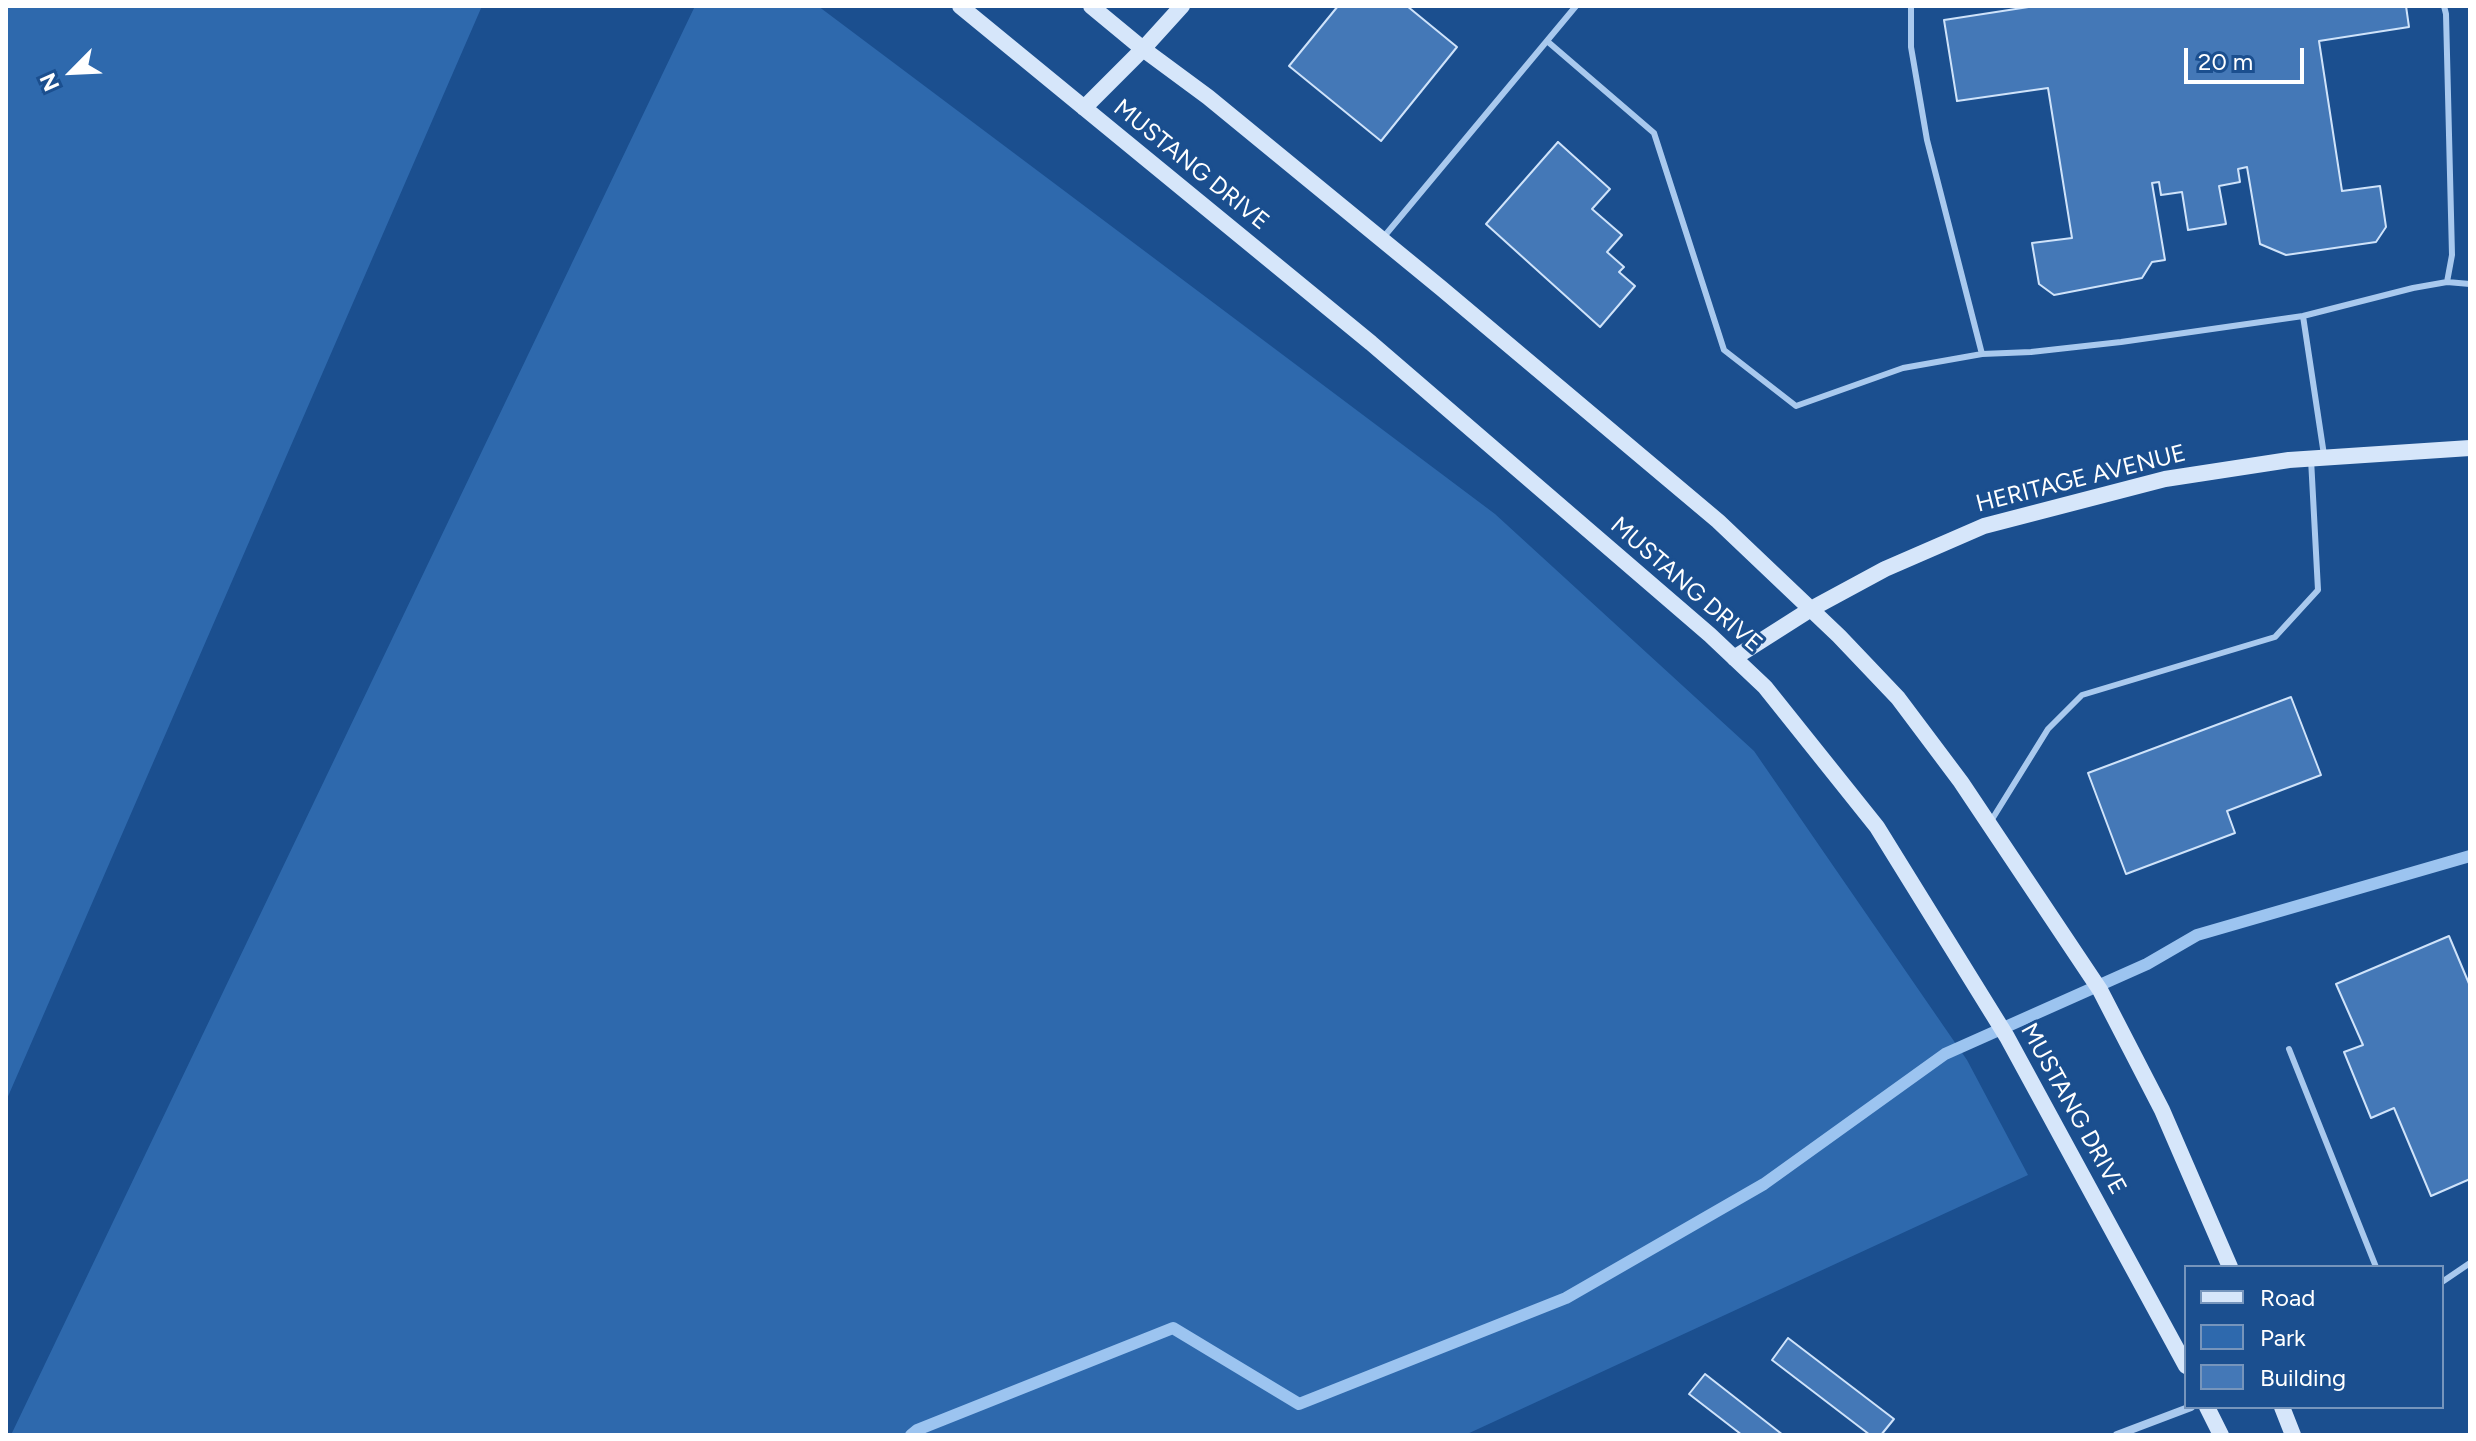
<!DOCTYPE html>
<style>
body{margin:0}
#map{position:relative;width:2476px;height:1441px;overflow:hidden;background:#1b4f8f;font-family:Figtree,sans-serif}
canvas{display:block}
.frame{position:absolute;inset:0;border:8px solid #fff;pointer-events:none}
.legend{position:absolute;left:2184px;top:1265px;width:260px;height:144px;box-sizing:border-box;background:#1b4f8f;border:2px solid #7695bc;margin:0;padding:10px 14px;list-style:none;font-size:24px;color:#fff}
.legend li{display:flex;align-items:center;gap:16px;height:40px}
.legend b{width:40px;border:2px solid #7695bc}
.north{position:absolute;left:32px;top:32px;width:80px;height:80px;-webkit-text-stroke:6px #1b4f8f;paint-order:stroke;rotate:246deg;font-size:22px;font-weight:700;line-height:32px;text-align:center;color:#fff}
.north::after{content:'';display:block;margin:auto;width:28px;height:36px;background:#fff;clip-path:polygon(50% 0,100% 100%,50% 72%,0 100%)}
.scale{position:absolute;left:2184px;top:48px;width:120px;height:36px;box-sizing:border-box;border:4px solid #fff;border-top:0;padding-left:10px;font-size:24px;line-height:28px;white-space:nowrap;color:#fff;-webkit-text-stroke:6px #1b4f8f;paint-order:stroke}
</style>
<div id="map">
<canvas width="2476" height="1441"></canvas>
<div class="frame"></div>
<ul class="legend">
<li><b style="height:10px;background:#d6e6fa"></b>Road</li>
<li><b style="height:22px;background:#2e69ad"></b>Park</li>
<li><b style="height:22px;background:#4478b7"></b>Building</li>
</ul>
<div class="north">N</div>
<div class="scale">20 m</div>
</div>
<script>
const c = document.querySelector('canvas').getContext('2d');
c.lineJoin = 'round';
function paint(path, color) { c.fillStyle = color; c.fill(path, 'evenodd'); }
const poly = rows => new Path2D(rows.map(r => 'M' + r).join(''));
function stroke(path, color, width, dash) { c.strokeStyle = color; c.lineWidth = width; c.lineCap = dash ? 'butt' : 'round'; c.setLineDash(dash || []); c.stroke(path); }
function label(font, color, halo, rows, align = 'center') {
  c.font = font + ' Figtree,sans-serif'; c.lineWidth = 6; c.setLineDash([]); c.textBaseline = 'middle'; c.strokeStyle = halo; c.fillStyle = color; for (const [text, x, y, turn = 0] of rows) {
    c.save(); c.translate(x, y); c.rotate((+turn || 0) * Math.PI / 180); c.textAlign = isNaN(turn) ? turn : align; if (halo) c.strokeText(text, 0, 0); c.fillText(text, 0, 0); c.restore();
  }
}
paint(poly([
 [6,6,482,6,6,1101],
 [695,6,818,6,1495,514,1754,751,1967,1060,2028,1175,1465,1435,11,1435]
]), '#2e69ad');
stroke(poly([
 [911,1435,917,1430,1173,1328,1299,1404,1566,1298,1764,1184,1945,1054,2147,964,2197,935,2470,856]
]), '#9cc4f0', 12);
const building = poly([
 [1338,6,1407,6,1457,47,1381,141,1289,66,1338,6],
 [2035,6,2406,6,2409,27,2319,41,2342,191,2380,186,2386,227,2376,242,2286,255,2260,244,2247,167,2238,169,2240,182,2219,186,2226,224,2188,230,2182,192,2161,195,2159,182,2152,183,2165,260,2152,262,2142,278,2054,295,2039,284,2032,243,2072,238,2048,88,1957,101,1944,20,2035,6],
 [1558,142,1610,189,1592,209,1622,235,1607,252,1624,267,1619,272,1635,286,1600,327,1486,224,1558,142],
 [2291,697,2321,775,2227,811,2235,833,2126,874,2088,773,2291,697],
 [2449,936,2470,986,2470,1179,2431,1196,2394,1108,2371,1118,2344,1052,2363,1045,2336,984,2449,936],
 [1788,1338,1894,1419,1881,1435,1870,1435,1772,1360,1788,1338],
 [1705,1374,1783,1435,1742,1435,1689,1394,1705,1374]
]);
paint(building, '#4478b7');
stroke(building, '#cfe3fa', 2);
stroke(poly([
 [1911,6,1911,47,1927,140,1982,354],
 [2444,6,2446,14,2452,255,2447,282],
 [1547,41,1654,133,1724,350,1796,406,1903,368,1982,354,2031,352,2121,342,2303,316,2413,288,2447,282,2470,284],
 [1382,239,1576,6],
 [2303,316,2324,455],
 [1991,821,2048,729,2082,695,2275,637,2318,590,2311,459],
 [2289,1049,2376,1267],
 [2442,1282,2470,1263]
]), '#a9c9ee', 6);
stroke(poly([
 [2117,1435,2191,1407]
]), '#a9c9ee', 8);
stroke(poly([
 [960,6,1371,343,1710,635,1765,687,1877,827,2007,1037,2186,1366],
 [1091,6,1143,49,1208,97,1441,288,1718,521,1839,636,1898,698,1961,782,2100,990,2162,1110,2230,1267],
 [1084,108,1143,49,1182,6],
 [1734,658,1811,609,1885,569,1984,526,2165,479,2289,460,2470,448],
 [2207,1407,2221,1435],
 [2282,1407,2293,1435]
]), '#d6e6fa', 16);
label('24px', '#fff', '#1b4f8f', [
 ["MUSTANG DRIVE",1191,165,39],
 ["HERITAGE AVENUE",2081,479,-14],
 ["MUSTANG DRIVE",1686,585,41],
 ["MUSTANG DRIVE",2073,1109,61]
]);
</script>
